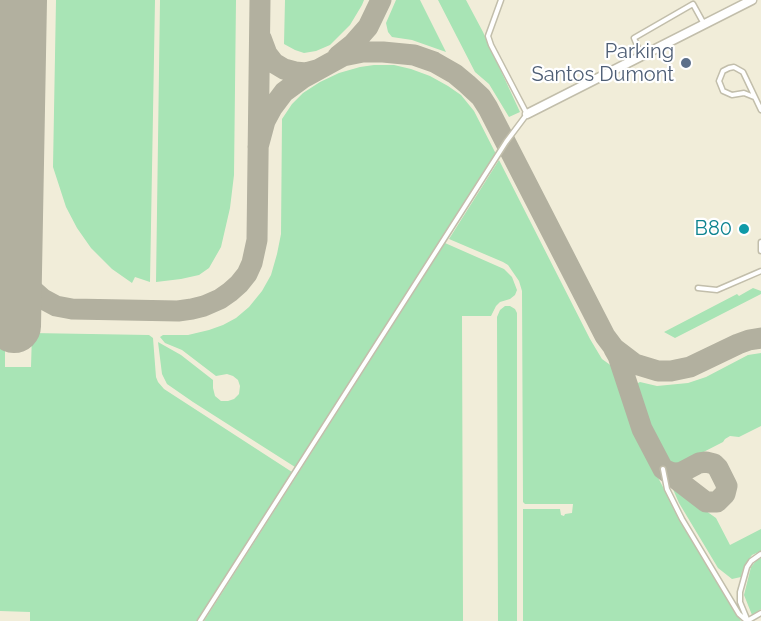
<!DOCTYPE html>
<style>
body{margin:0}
canvas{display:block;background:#f1edd9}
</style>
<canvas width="761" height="621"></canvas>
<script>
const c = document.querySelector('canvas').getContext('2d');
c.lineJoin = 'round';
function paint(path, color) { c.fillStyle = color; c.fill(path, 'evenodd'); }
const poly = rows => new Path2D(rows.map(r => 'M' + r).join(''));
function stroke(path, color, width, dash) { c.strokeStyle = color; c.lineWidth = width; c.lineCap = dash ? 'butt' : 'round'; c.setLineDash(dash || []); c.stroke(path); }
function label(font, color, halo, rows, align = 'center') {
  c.font = font + ' Raleway,sans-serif'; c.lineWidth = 4.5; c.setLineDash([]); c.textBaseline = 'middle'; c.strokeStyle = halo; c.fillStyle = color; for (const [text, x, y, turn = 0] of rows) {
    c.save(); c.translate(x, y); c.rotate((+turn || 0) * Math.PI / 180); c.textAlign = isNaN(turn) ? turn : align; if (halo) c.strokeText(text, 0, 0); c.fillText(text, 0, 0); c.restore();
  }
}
paint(poly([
 [56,0,155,0,150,282,135,277,132,283,112,269,91,248,77,228,66,207,53,167],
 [160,0,236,0,234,175,230,208,221,247,209,268,199,275,181,279,156,282],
 [285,0,364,0,362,5,350,25,330,45,316,51,304,53,295,50,284,44],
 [396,0,420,0,446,52,412,40,392,37,388,32,386,23],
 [438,0,466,0,483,32,520,112,509,117,489,84,475,72],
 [374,65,394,65,411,69,430,76,448,86,461,95,474,111,496,154,295,467,193,402,167,384,162,374,158,342,181,355,213,380,213,388,215,396,221,401,228,401,234,399,239,394,240,386,238,380,233,376,227,374,216,376,182,350,165,343,160,337,163,335,188,335,209,330,223,325,236,318,249,307,262,291,271,275,277,254,281,234,282,119,292,104,303,93,320,82,339,73,360,67],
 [499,160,590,339,602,359,613,367,636,435,645,453,681,521,741,621,523,621,523,509,560,509,561,515,564,516,565,514,572,513,573,504,525,504,523,502,522,291,519,281,508,265,503,262,449,239],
 [445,243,504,269,512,277,517,290,515,295,510,299,500,302,496,306,491,316,462,316,463,621,204,621],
 [753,288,761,291,761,294,675,338,664,332,737,294,739,296],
 [505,306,510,306,515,309,517,313,517,621,498,621,497,317,500,310],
 [0,329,5,329,5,367,31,367,32,333,149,335,153,338,156,377,158,382,164,389,292,472,197,621,30,621,30,612,0,611],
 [761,353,761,426,739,437,730,436,725,439,723,442,680,464,672,465,668,462,649,426,636,386,638,383,640,382,657,386,688,383,706,377,748,355],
 [672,487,716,518,730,545,761,529,761,551,752,555,746,563,742,572,741,577,732,579,718,568,679,503],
 [761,558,761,609,752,615,744,595,751,567,756,561]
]), '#a8e4b5');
stroke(poly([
 [261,38,267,54,274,63,284,69,295,72,306,73,317,70],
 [338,56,353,44,368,27,381,0],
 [258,147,265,121,272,108,284,92,303,78,343,56,363,52,383,52,414,55,434,62,455,74,467,84,481,97,488,108,605,336,614,348,635,364,658,371,671,371,690,367,738,344,749,340,761,338],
 [16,275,43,299,56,306,72,309,178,311,192,309,204,306,220,299,230,292,239,284,247,274,252,263,257,240,260,0],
 [614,349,618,356,642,429,663,469,706,502,717,502,725,494,727,486,718,468,714,464,706,462,699,463,682,472,676,473,670,472,663,469]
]), '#b2b09f', 21);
stroke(poly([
 [14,326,20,0]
]), '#b2b09f', 54);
const lane = poly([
 [641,55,634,38,693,4,704,24],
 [754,97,744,93,732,95,723,91,719,81,723,71,729,68,734,67,743,72,761,110],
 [761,242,761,251],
 [698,288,717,290,761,271],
 [663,469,667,489,682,519,739,614,747,621],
 [747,619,740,602,740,592,747,567,751,561,761,554],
 [200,621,506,142,527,114,491,45,488,36,501,0],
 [747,621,761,613]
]);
const street = poly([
 [527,114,752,0]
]);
stroke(lane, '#c2beab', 7);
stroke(street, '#c2beab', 11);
stroke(lane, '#fff', 4);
stroke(street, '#fff', 8);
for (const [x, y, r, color] of [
 [686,63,6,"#5c6f8a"],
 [744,229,6,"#0f9aa8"]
]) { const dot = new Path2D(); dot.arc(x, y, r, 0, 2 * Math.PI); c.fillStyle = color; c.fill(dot); stroke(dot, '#fff', 2); }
label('20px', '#4e5e75', '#fff', [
 ["Parking",674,52],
 ["Santos Dumont",674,75]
], 'right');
label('20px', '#0d838f', '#fff', [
 ["B80",732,229]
], 'right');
</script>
